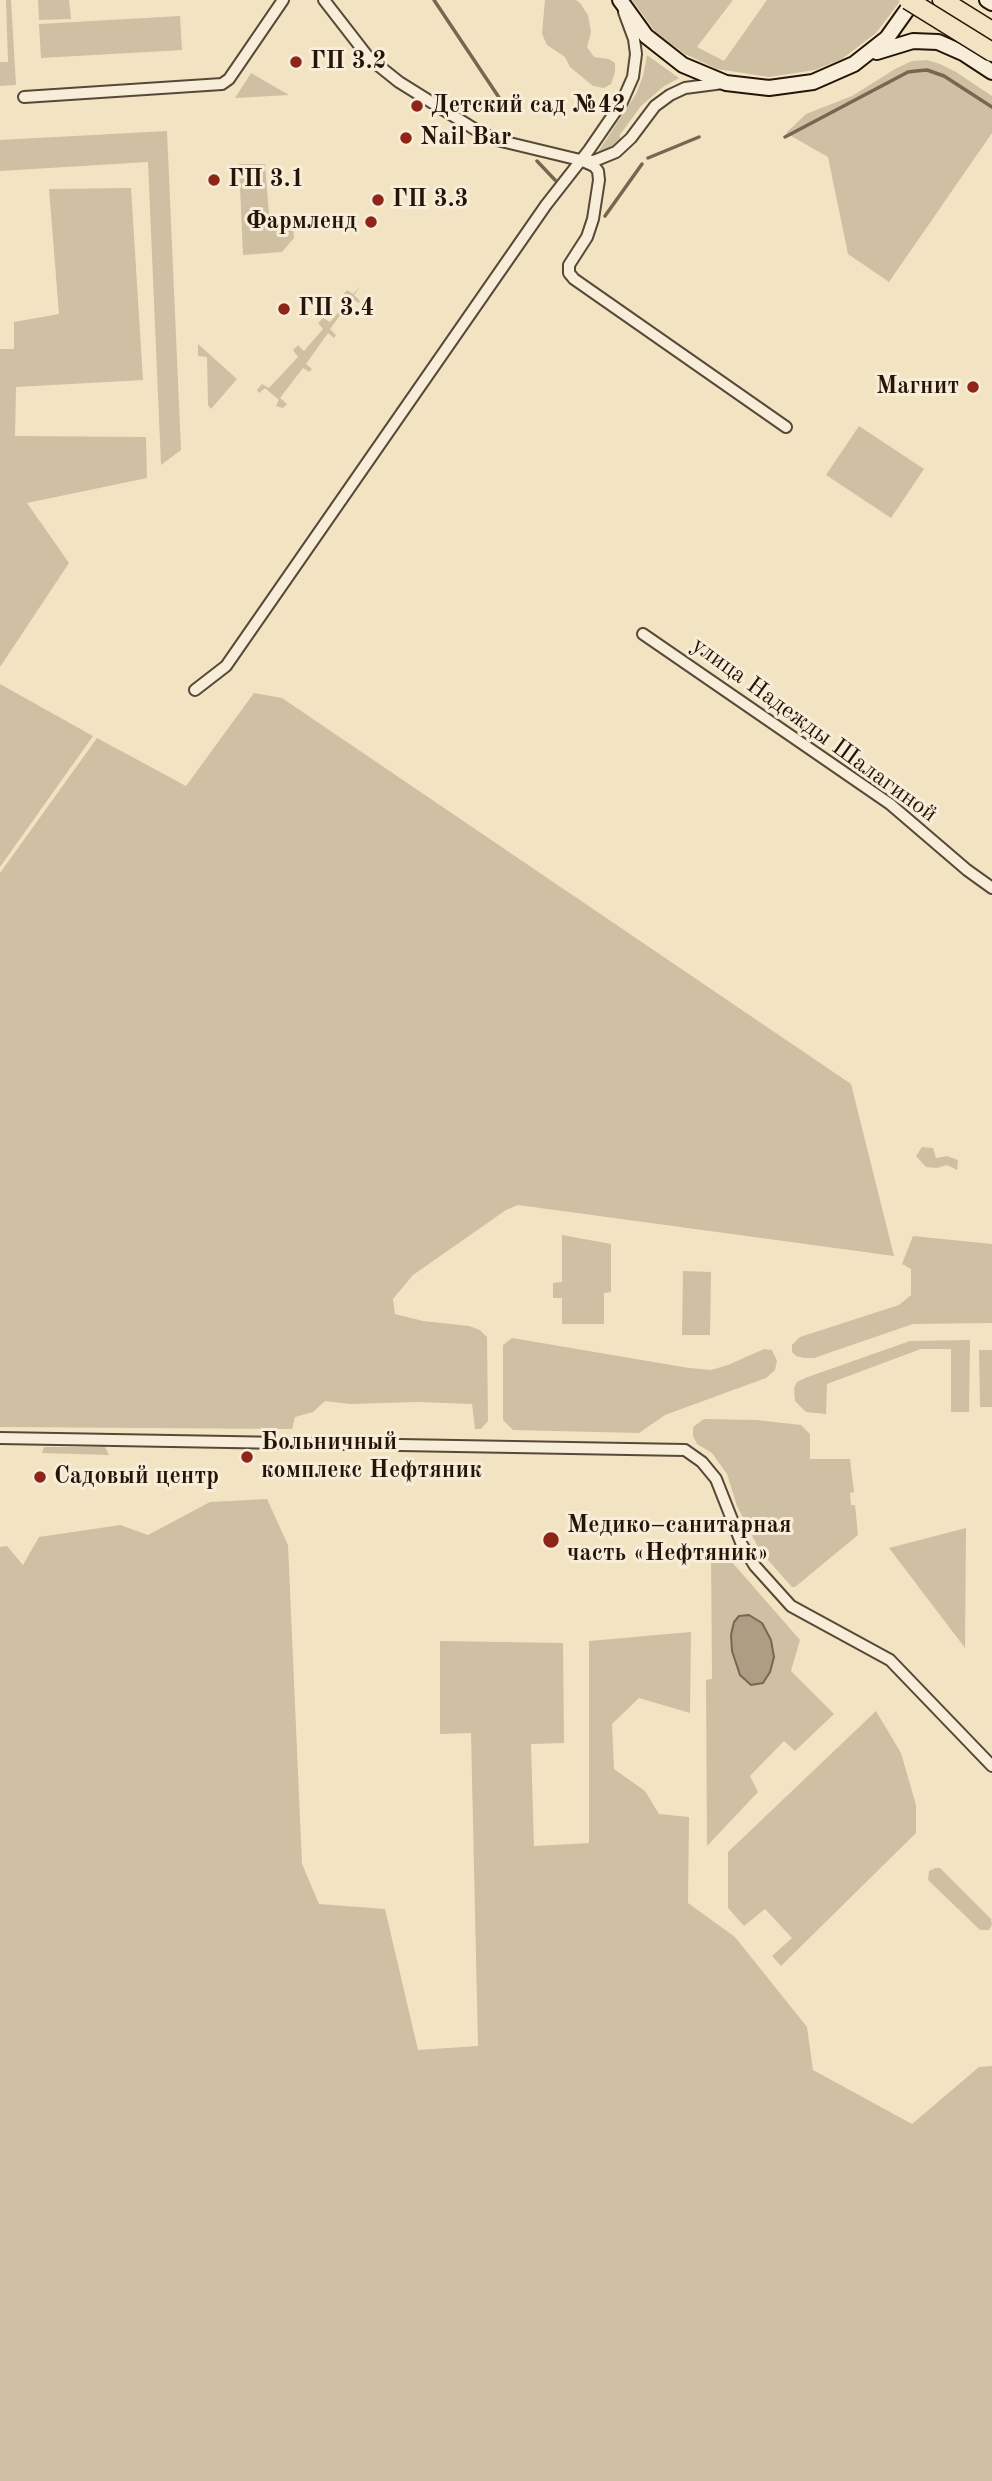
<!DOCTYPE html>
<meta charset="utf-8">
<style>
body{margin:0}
canvas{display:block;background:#f2e3c3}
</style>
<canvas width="992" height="2481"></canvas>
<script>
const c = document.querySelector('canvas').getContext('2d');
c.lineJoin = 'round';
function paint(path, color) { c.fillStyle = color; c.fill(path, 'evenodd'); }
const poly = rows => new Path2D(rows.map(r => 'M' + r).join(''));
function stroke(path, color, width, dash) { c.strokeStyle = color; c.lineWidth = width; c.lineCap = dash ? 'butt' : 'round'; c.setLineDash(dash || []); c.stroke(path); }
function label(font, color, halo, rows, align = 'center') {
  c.font = font + ' "Old Standard TT",serif'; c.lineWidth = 6; c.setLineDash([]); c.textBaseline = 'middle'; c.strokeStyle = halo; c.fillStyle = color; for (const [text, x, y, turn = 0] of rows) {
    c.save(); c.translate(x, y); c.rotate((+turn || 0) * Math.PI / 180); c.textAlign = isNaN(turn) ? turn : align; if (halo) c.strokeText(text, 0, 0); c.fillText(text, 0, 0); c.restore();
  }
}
paint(poly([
 [6,0,11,0,16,85,0,86,0,62,8,62],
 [38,0,69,0,71,19,39,20],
 [545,0,576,0,580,3,588,15,591,32,587,47,594,57,609,59,615,63,615,72,611,84,604,88,593,86,570,67,565,57,547,45,542,34],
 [632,0,733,0,697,47,724,61,767,0,901,0,876,33,842,59,815,70,769,77,717,69,685,54,657,34],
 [180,16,182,50,41,58,39,24],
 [647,55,679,78,663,87,641,106,619,136,623,140,615,147,598,152,636,94,643,76],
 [927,60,940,64,956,72,992,96,992,133,889,282,848,254,828,157,786,133,806,114,852,96,895,69,912,61],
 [251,73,289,95,235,98],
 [167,131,181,450,161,465,148,162,0,171,0,140],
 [239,164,265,164,270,227,293,228,294,238,282,252,243,255],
 [131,188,143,380,16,387,15,436,146,437,147,478,27,503,69,563,0,667,0,349,14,349,14,322,59,314,49,189],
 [361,286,354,295,360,301,359,303,352,299,330,329,336,335,334,338,328,333,306,364,312,369,309,372,303,368,280,398,287,404,283,408,276,406,279,400,265,388,259,393,257,390,262,384,269,388,298,357,293,350,298,345,304,351,323,329,318,323,323,318,330,322,348,301,343,295,347,290,353,294],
 [198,344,237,379,211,409,208,405,207,357,198,356],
 [859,426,924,469,891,518,826,475],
 [0,684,93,736,0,867],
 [254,693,282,698,851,1084,894,1256,518,1205,506,1210,413,1275,393,1299,395,1314,423,1321,469,1326,480,1330,487,1337,488,1421,481,1429,475,1429,472,1404,418,1402,350,1404,325,1401,313,1412,295,1417,292,1429,0,1427,0,873,97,738,186,786],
 [922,1147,933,1148,936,1158,947,1156,958,1160,957,1170,947,1165,937,1168,926,1167,916,1156],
 [562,1235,611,1244,611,1292,604,1293,604,1324,562,1324,562,1298,553,1298,553,1283,562,1282],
 [913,1236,992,1244,992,1323,913,1324,814,1358,804,1358,796,1356,792,1352,792,1345,800,1337,899,1305,911,1295,911,1269,902,1264],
 [683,1271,711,1272,710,1335,682,1335],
 [512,1338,689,1368,711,1370,728,1365,764,1349,772,1350,777,1361,775,1370,766,1378,665,1415,639,1433,513,1430,503,1420,503,1345],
 [970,1340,969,1412,951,1412,951,1349,921,1349,827,1384,826,1414,806,1412,795,1401,794,1388,797,1382,805,1378,910,1341],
 [979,1350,992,1350,992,1407,980,1407],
 [704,1419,757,1420,801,1425,810,1434,810,1459,850,1459,854,1492,850,1493,851,1505,855,1505,858,1535,795,1587,792,1587,760,1551,737,1506,727,1474,712,1453,697,1444,693,1436,693,1427],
 [44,1447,105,1447,109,1455,42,1453],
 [267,1499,288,1545,302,1864,319,1904,385,1909,418,2050,478,2046,471,1733,440,1734,440,1641,563,1643,564,1743,531,1744,534,1846,589,1843,589,1641,691,1632,690,1713,639,1698,612,1724,614,1769,645,1791,659,1814,689,1817,688,1903,735,1937,807,2027,813,2070,912,2124,979,2067,992,2066,992,2481,0,2481,0,1547,7,1546,23,1565,39,1537,120,1525,148,1535,210,1502],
 [966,1528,965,1648,889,1548],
 [711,1546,724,1553,800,1640,791,1671,834,1714,795,1751,784,1741,750,1776,758,1792,707,1846,706,1680,712,1679],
 [876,1711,901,1753,916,1805,916,1833,781,1966,772,1956,792,1938,765,1909,744,1926,728,1908,728,1852],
 [935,1868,940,1868,991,1919,992,1925,989,1930,980,1930,928,1880,929,1871]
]), '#cfc0a3');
const water = poly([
 [749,1615,762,1623,771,1640,774,1657,770,1672,763,1683,751,1685,740,1675,732,1651,731,1635,734,1622,739,1616,749,1615]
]);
paint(water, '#ac9d83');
stroke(water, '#766752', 2);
stroke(poly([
 [434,0,508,111],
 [785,137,908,72,916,71,927,70,944,76,992,107],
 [648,158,699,137],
 [537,161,555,180],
 [605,216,642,164]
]), '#766752', 3.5);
const minor = poly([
 [324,0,369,58,399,82,476,130,497,140,580,160,594,161,616,152,631,138,655,106,670,95,685,88,723,83],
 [24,97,222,84,229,79,283,0],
 [585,162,594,166,598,171,599,180,593,219,587,237,569,265,569,273,574,279,786,427],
 [643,634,890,804,967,870,992,888],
 [195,690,226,666,546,205,589,150,622,102,633,77,636,54,634,39,624,12],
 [0,1438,685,1450,702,1462,716,1479,742,1545,755,1566,791,1606,890,1660,992,1766]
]);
const secondary = poly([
 [620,0,646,36,683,65,726,83,769,88,813,82,854,64,887,38,914,0],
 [987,0,992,3],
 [877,52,913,41,938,42,963,53,992,72]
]);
const trunk = poly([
 [942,0,992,31]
]);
stroke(minor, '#584837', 14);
stroke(secondary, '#241508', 18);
stroke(trunk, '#241508', 21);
stroke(minor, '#f7edd8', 10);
stroke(secondary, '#f7edd8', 14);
stroke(trunk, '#f2e3c3', 18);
const trunkBridge = poly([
 [908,0,992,52]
]);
stroke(trunkBridge, '#241508', 21, []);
stroke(trunkBridge, '#f2e3c3', 18);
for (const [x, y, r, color] of [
 [296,62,7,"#8f2418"],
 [417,106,7,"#8f2418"],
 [406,138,7,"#8f2418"],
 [214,180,7,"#8f2418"],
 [378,200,7,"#8f2418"],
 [371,222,7,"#8f2418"],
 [284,309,7,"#8f2418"],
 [973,387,7,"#8f2418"],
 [247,1457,7,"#8f2418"],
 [40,1477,7,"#8f2418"],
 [551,1540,9,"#8f2418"]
]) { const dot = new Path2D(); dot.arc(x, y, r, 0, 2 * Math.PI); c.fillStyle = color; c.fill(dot); stroke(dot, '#f7edd8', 2.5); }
label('bold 24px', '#241508', '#f7edd8', [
 ["ГП 3.2",310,62],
 ["Детский сад №42",431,106],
 ["Nail Bar",420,138],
 ["ГП 3.1",228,180],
 ["ГП 3.3",392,200],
 ["Фармленд",357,222,"right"],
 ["ГП 3.4",298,309],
 ["Магнит",959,387,"right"],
 ["Больничный",261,1443],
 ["комплекс Нефтяник",261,1471],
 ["Садовый центр",54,1477],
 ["Медико–санитарная",567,1526],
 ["часть «Нефтяник»",567,1554]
], 'left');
label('24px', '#241508', '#f7edd8', [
 ["улица Надежды Шалагиной",814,730,36]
]);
</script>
